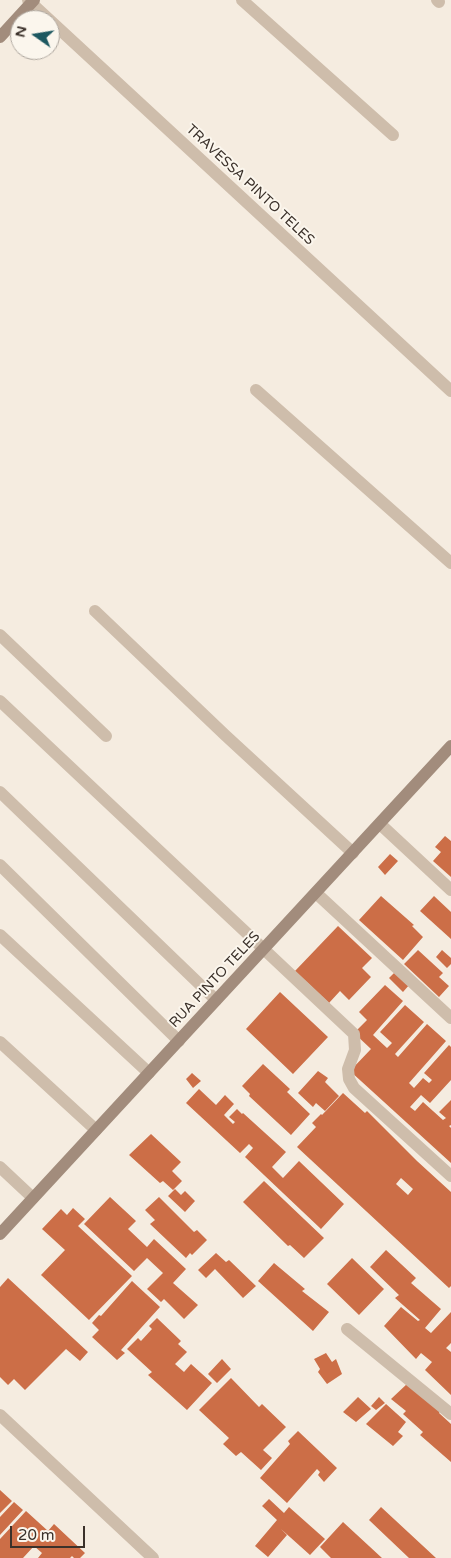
<!DOCTYPE html>
<style>
body{margin:0}
#map{position:relative;width:451px;height:1558px;overflow:hidden;background:#f5ece0;font-family:"Varela Round",sans-serif}
canvas{display:block}
.north{position:absolute;left:10px;top:10px;width:50px;height:50px;box-sizing:border-box;background:#fbf6ed;border:1px solid #aea79f;border-radius:50%;rotate:283deg;font-size:14px;font-weight:700;line-height:20px;text-align:center;color:#3b312a}
.north::after{content:'';display:block;margin:auto;width:18px;height:22px;background:#1d5860;clip-path:polygon(50% 0,100% 100%,50% 72%,0 100%)}
.scale{position:absolute;left:10px;top:1526px;width:75px;height:22px;box-sizing:border-box;border:2px solid #3b312a;border-top:0;padding-left:6px;font-size:15px;line-height:18px;white-space:nowrap;color:#3b312a;-webkit-text-stroke:4px #fbf6ed;paint-order:stroke}
</style>
<div id="map">
<canvas width="451" height="1558"></canvas>
<div class="north">N</div>
<div class="scale">20 m</div>
</div>
<script>
const c = document.querySelector('canvas').getContext('2d');
c.lineJoin = 'round';
function paint(path, color) { c.fillStyle = color; c.fill(path, 'evenodd'); }
const poly = rows => new Path2D(rows.map(r => 'M' + r).join(''));
function stroke(path, color, width, dash) { c.strokeStyle = color; c.lineWidth = width; c.lineCap = dash ? 'butt' : 'round'; c.setLineDash(dash || []); c.stroke(path); }
function label(font, color, halo, rows, align = 'center') {
  c.font = font + ' "Varela Round",sans-serif'; c.lineWidth = 4; c.setLineDash([]); c.textBaseline = 'middle'; c.strokeStyle = halo; c.fillStyle = color; for (const [text, x, y, turn = 0] of rows) {
    c.save(); c.translate(x, y); c.rotate((+turn || 0) * Math.PI / 180); c.textAlign = isNaN(turn) ? turn : align; if (halo) c.strokeText(text, 0, 0); c.fillText(text, 0, 0); c.restore();
  }
}
paint(poly([
 [445,836,451,841,451,877,433,861,441,852,435,847],
 [390,854,398,861,385,875,378,867],
 [381,896,414,925,412,926,423,937,403,960,359,920],
 [434,896,451,912,451,939,420,911],
 [338,926,372,958,362,968,371,977,349,1000,340,991,329,1003,295,971],
 [418,950,443,973,439,977,449,986,439,997,404,964],
 [442,950,451,958,451,964,447,968,436,957],
 [396,971,410,984,403,992,389,978],
 [385,985,403,1001,373,1035,387,1048,392,1043,380,1032,405,1005,424,1022,395,1054,398,1057,427,1024,446,1041,409,1083,414,1088,423,1078,429,1083,432,1080,424,1073,449,1045,451,1047,451,1080,430,1103,421,1095,410,1107,415,1111,423,1102,443,1120,446,1118,439,1112,451,1100,451,1125,449,1126,451,1128,451,1163,350,1071,371,1049,354,1033,367,1020,359,1012],
 [280,992,328,1037,293,1074,246,1029],
 [263,1064,290,1089,287,1092,310,1114,291,1135,249,1096,250,1094,242,1086],
 [318,1071,328,1078,325,1082,339,1096,325,1111,316,1103,313,1107,298,1093],
 [192,1073,201,1081,193,1088,186,1079],
 [199,1089,216,1105,225,1095,234,1104,224,1115,233,1124,235,1122,229,1117,237,1109,242,1114,243,1113,286,1152,272,1167,283,1178,299,1161,344,1204,321,1229,245,1157,253,1148,249,1144,240,1153,186,1103],
 [343,1093,365,1113,367,1111,417,1161,451,1192,451,1286,449,1288,297,1147,316,1127,312,1123,321,1114,322,1115],
 [401,1178,413,1189,408,1195,396,1184],
 [151,1134,181,1162,172,1171,182,1181,173,1190,163,1181,160,1183,129,1155],
 [264,1181,324,1238,304,1258,290,1245,288,1246,243,1202],
 [175,1189,181,1195,185,1191,195,1201,185,1212,168,1196],
 [110,1197,136,1221,128,1229,147,1247,154,1239,186,1269,173,1283,198,1305,184,1319,164,1299,161,1302,147,1289,163,1273,147,1258,134,1271,84,1224],
 [159,1197,194,1232,197,1230,207,1240,192,1255,190,1253,186,1258,150,1224,155,1220,145,1210],
 [73,1208,85,1219,78,1226,132,1276,89,1320,41,1275,65,1250,42,1229,61,1209,67,1215],
 [386,1250,416,1278,411,1283,441,1309,425,1328,431,1333,451,1312,451,1343,446,1348,451,1352,451,1395,425,1370,432,1362,421,1353,416,1359,384,1326,401,1307,418,1321,420,1320,395,1298,399,1295,370,1267],
 [216,1253,226,1262,229,1260,256,1286,243,1298,215,1269,206,1278,198,1270],
 [352,1258,384,1289,359,1315,327,1284],
 [274,1263,305,1289,302,1291,329,1312,313,1331,258,1281],
 [8,1278,88,1352,80,1361,66,1349,25,1390,14,1379,8,1385,0,1377,0,1287],
 [132,1281,160,1307,121,1350,125,1353,117,1360,92,1337,99,1330,92,1323,99,1315,101,1316],
 [157,1318,181,1341,178,1344,187,1352,175,1364,184,1372,191,1364,212,1383,187,1410,148,1375,152,1372,127,1349,138,1338,141,1341,152,1329,149,1326],
 [326,1353,332,1362,336,1359,342,1374,327,1384,318,1372,320,1369,314,1359],
 [222,1359,231,1369,217,1383,208,1374],
 [231,1378,259,1407,262,1404,286,1427,263,1450,272,1458,261,1470,241,1452,236,1456,223,1444,229,1438,199,1410],
 [408,1383,440,1411,439,1413,451,1424,451,1462,420,1435,423,1432,403,1414,406,1411,391,1399],
 [358,1397,371,1409,356,1422,343,1412],
 [379,1397,385,1403,376,1410,371,1406],
 [386,1404,406,1422,398,1432,403,1436,393,1446,366,1424],
 [298,1431,337,1468,324,1482,318,1475,320,1472,317,1469,287,1503,260,1478,290,1444,288,1441],
 [0,1490,12,1501,0,1513],
 [269,1499,284,1513,289,1507,325,1539,310,1555,281,1529,287,1535,268,1557,255,1546,277,1520,262,1506],
 [14,1502,23,1510,0,1535,0,1517],
 [381,1507,436,1558,409,1558,369,1520],
 [26,1511,48,1531,54,1524,85,1553,80,1558,74,1558,72,1556,70,1558,38,1558,42,1553,34,1546,23,1558,0,1558,0,1539],
 [343,1522,382,1558,331,1558,320,1547]
]), '#cc6e47');
stroke(poly([
 [256,390,451,563]
]), '#cebdab', 12);
stroke(poly([
 [28,0,451,391],
 [242,0,393,135],
 [437,0,439,2],
 [95,611,225,735,353,853],
 [0,635,106,736],
 [0,701,354,1034,355,1050,348,1069,349,1079,354,1088,451,1176],
 [0,792,216,1000],
 [380,824,451,890],
 [0,865,179,1041],
 [316,893,451,1018],
 [0,935,149,1073],
 [0,1042,96,1130],
 [0,1167,33,1198],
 [347,1329,451,1414],
 [0,1415,153,1558]
]), '#cebdab', 12);
stroke(poly([
 [0,37,34,0],
 [0,1234,451,746]
]), '#a28c7c', 12);
label('14px', '#3b312a', '#fbf6ed', [
 ["TRAVESSA PINTO TELES",250,185,43],
 ["RUA PINTO TELES",215,980,-47]
]);
</script>
